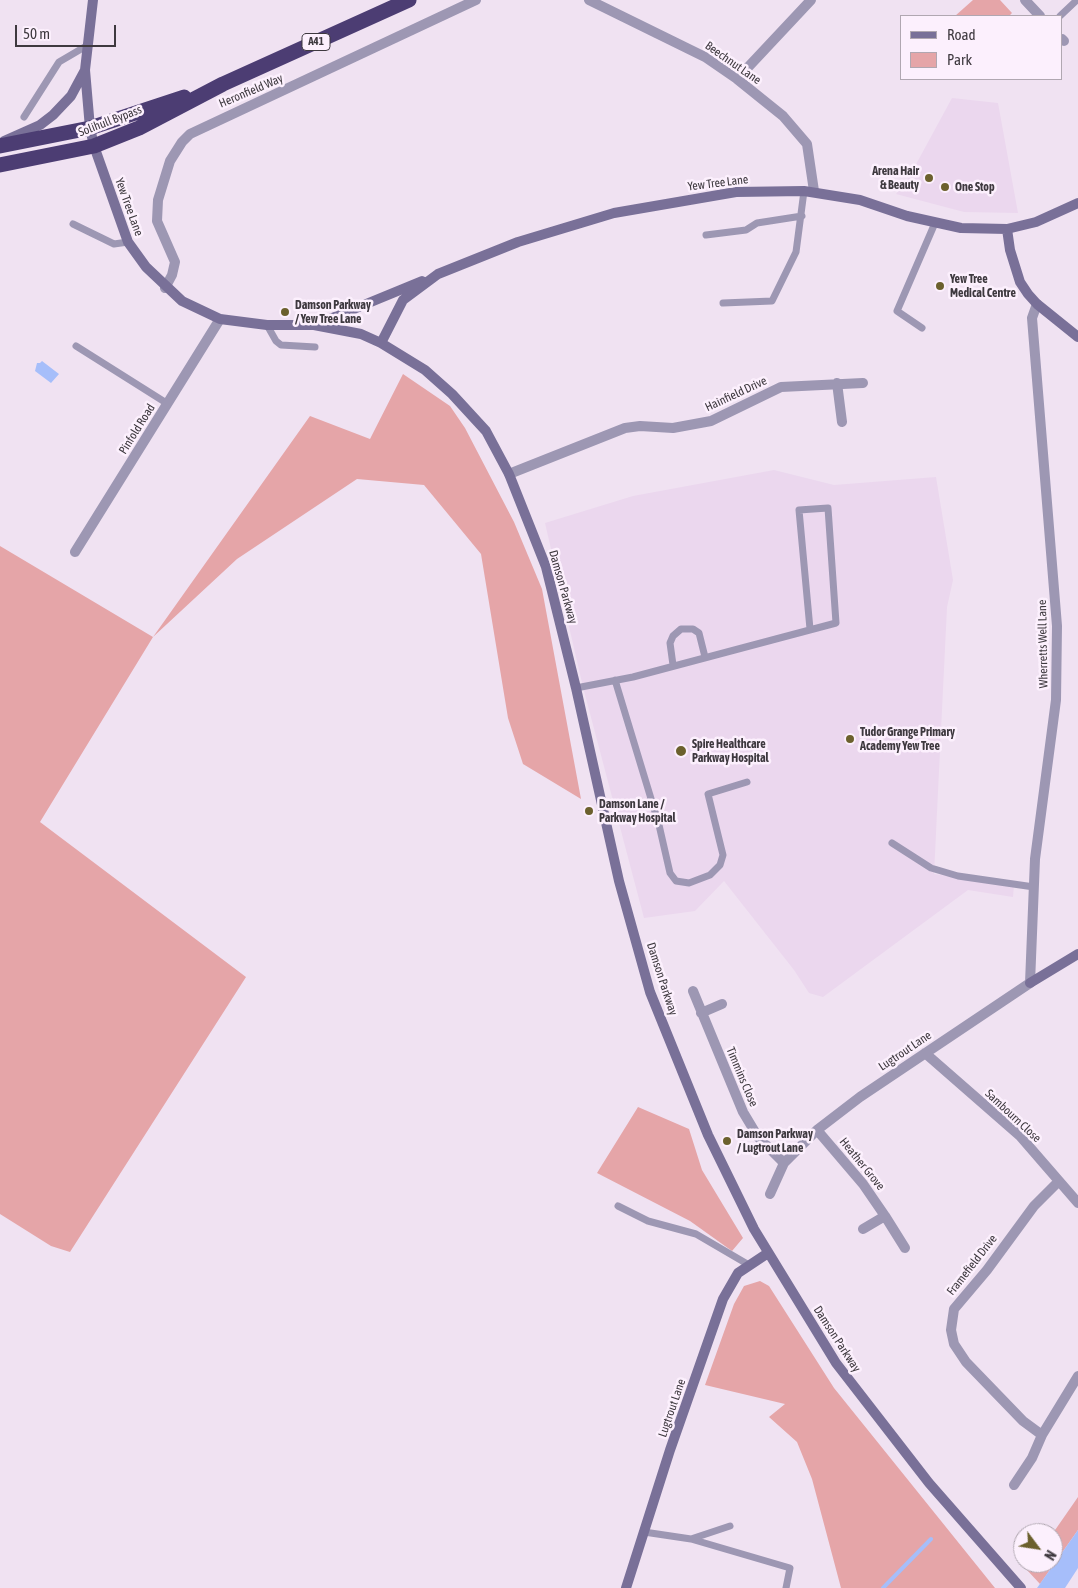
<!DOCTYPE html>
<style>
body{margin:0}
#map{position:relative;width:1078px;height:1588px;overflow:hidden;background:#f0e2f2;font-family:"Asap Condensed",sans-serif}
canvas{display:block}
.legend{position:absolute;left:900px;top:15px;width:162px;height:65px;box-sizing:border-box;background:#fcf0fd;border:1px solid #b0a7b1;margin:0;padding:6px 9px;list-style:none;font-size:15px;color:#3e393f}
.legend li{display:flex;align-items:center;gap:10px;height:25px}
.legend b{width:25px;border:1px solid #b0a7b1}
.north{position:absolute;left:1013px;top:1523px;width:50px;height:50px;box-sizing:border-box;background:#fcf0fd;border:1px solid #b0a7b1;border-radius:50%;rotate:121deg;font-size:14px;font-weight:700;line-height:20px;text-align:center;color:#3e393f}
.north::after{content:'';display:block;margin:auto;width:18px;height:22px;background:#6b602d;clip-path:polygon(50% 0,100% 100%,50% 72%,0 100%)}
.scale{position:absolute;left:15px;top:25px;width:101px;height:22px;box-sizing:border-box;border:2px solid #3e393f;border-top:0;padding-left:6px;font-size:15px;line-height:18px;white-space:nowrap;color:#3e393f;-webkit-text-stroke:4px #fcf0fd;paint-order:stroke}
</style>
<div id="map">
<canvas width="1078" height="1588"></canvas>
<ul class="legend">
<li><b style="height:6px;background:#797098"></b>Road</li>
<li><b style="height:14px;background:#e5a5a8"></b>Park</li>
</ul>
<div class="north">N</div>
<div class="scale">50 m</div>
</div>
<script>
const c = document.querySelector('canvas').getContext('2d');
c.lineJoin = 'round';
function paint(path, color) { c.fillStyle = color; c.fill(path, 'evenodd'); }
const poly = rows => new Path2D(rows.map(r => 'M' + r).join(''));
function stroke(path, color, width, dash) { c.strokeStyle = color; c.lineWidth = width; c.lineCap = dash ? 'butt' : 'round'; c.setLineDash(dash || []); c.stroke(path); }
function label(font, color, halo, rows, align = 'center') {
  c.font = font + ' "Asap Condensed",sans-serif'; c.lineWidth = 5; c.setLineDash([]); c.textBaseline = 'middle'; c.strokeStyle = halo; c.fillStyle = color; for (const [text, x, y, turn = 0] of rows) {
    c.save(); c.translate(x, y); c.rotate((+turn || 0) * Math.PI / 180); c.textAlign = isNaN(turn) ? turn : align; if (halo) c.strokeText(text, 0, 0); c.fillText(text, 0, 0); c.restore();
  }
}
paint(poly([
 [952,98,998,103,1018,213,964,212,896,194,908,179],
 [774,470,834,485,936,477,953,580,947,607,934,874,1014,885,1013,897,968,890,823,997,809,993,794,970,724,881,695,911,644,918,583,687,545,523,633,496]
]), '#ebd7ee');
paint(poly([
 [973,0,1000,0,1012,13,1009,16,955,16],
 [403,374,450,406,465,428,514,522,542,589,581,799,523,764,508,718,481,554,424,485,357,479,237,559,153,637,40,822,246,977,70,1252,51,1246,0,1214,0,546,153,637,310,416,370,439],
 [638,1107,689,1129,702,1170,743,1238,732,1251,690,1221,597,1173],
 [760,1281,769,1286,834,1388,995,1588,841,1588,812,1479,797,1442,769,1417,785,1404,705,1385,734,1304,744,1286],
 [1078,1497,1078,1530,1040,1584,1027,1570,1032,1563,1053,1563,1053,1533]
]), '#e5a5a8');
paint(poly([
 [42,361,59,374,51,383,35,371,37,363,40,363],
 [1078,1530,1078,1568,1065,1588,1037,1588]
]), '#a6befa');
stroke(poly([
 [883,1588,931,1539]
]), '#a6befa', 4);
stroke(poly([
 [1060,16,1077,0],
 [24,117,59,62,88,45],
 [73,224,114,244,128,242],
 [706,235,746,230,757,223,802,216],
 [723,303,772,301,796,252,804,191],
 [267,325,276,341,281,345,315,347],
 [922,328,897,311,935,223],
 [76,346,168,404],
 [673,665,670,643,673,636,681,629,693,629,699,633,705,657],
 [615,680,659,825,670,873,676,881,689,883,710,875,720,865,723,855,708,794,747,782],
 [576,688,633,677,836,623,828,508,799,510,810,629],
 [892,843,931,868,958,876,1034,887],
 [618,1206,648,1221,696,1234,749,1265],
 [644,1532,691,1539,730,1526],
 [691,1539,790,1568,786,1588]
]), '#9d97b3', 7);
stroke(poly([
 [589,0,705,57,737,79,783,116,807,144,814,191],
 [1025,0,1040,16],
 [1062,39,1064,41],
 [737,79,811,0],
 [165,288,172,275,175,262,157,221,158,200,170,161,182,142,190,134,476,0],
 [837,383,842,422],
 [509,474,625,428,640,426,673,428,711,421,781,387,863,383],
 [75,552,220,319],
 [693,991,743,1112,758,1137,784,1163],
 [701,1013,722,1004],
 [925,1053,1020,1136,1078,1203],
 [817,1130,863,1184,885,1216,863,1229],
 [1059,1181,1034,1206,987,1270,954,1309,951,1330,954,1344,966,1362,1023,1421,1042,1435,1078,1376],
 [770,1194,784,1163,817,1130,860,1097,1030,983,1035,859,1056,700,1057,626,1032,318,1037,304],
 [885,1216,905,1248],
 [1014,1485,1032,1458,1042,1435]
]), '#9d97b3', 10);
stroke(poly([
 [93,0,85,70,90,128,94,146,128,242,146,267,182,301,220,319,267,325,314,325,361,334,381,343,425,370,452,394,486,431,509,474,546,567,576,688,619,881,650,992,708,1135,754,1229,836,1363,929,1483,1021,1588],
 [4,141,40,125,53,115,71,96,85,70],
 [1007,229,1010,250,1020,282,1028,294,1037,304,1078,337],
 [315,325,422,281],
 [381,343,403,300,438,274,518,242,614,213,736,192,804,191,860,200,907,216,961,228,1007,229,1036,222,1078,203],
 [1030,983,1078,954],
 [626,1588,670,1450,723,1299,738,1273,768,1253]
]), '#797098', 10);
stroke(poly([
 [0,146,90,128,184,97],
 [0,165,94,146,139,128,223,84,409,0]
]), '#4c3d73', 15);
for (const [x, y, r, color] of [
 [929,178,5,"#6b602d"],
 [945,187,5,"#6b602d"],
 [940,286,5,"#6b602d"],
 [285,312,5,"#6b602d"],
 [850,739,5,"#6b602d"],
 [681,751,6,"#6b602d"],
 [589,811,5,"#6b602d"],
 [727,1141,5,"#6b602d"]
]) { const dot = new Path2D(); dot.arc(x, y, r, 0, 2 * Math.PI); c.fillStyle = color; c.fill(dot); stroke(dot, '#fcf0fd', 2); }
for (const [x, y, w] of [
 [316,42,28]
]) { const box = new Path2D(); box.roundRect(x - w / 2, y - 8.5, w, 17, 4); c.fillStyle = '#fcf0fd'; c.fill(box); stroke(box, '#3e393f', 1); }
label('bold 11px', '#3e393f', null, [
 ["A41",316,42]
]);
label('12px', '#3e393f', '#fcf0fd', [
 ["Beechnut Lane",733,63,35],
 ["Heronfield Way",251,91,-23],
 ["Solihull Bypass",110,121,-21],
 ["Yew Tree Lane",718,183,-7],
 ["Yew Tree Lane",129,207,70],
 ["Hainfield Drive",736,394,-25],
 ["Pinfold Road",137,429,-58],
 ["Damson Parkway",563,587,74],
 ["Wherretts Well Lane",1043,644,-91],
 ["Damson Parkway",662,979,72],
 ["Lugtrout Lane",905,1051,-34],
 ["Timmins Close",742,1077,67],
 ["Sambourn Close",1013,1116,43],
 ["Heather Grove",862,1164,51],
 ["Framefield Drive",972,1265,-52],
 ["Damson Parkway",837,1339,57],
 ["Lugtrout Lane",672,1408,-71]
]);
label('bold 12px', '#3e393f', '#fcf0fd', [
 ["Arena Hair",919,171,"right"],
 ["& Beauty",919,185,"right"],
 ["One Stop",955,187],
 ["Yew Tree",950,279],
 ["Medical Centre",950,293],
 ["Damson Parkway",295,305],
 ["/ Yew Tree Lane",295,319],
 ["Tudor Grange Primary",860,732],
 ["Academy Yew Tree",860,746],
 ["Spire Healthcare",692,744],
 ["Parkway Hospital",692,758],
 ["Damson Lane /",599,804],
 ["Parkway Hospital",599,818],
 ["Damson Parkway",737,1134],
 ["/ Lugtrout Lane",737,1148]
], 'left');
</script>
